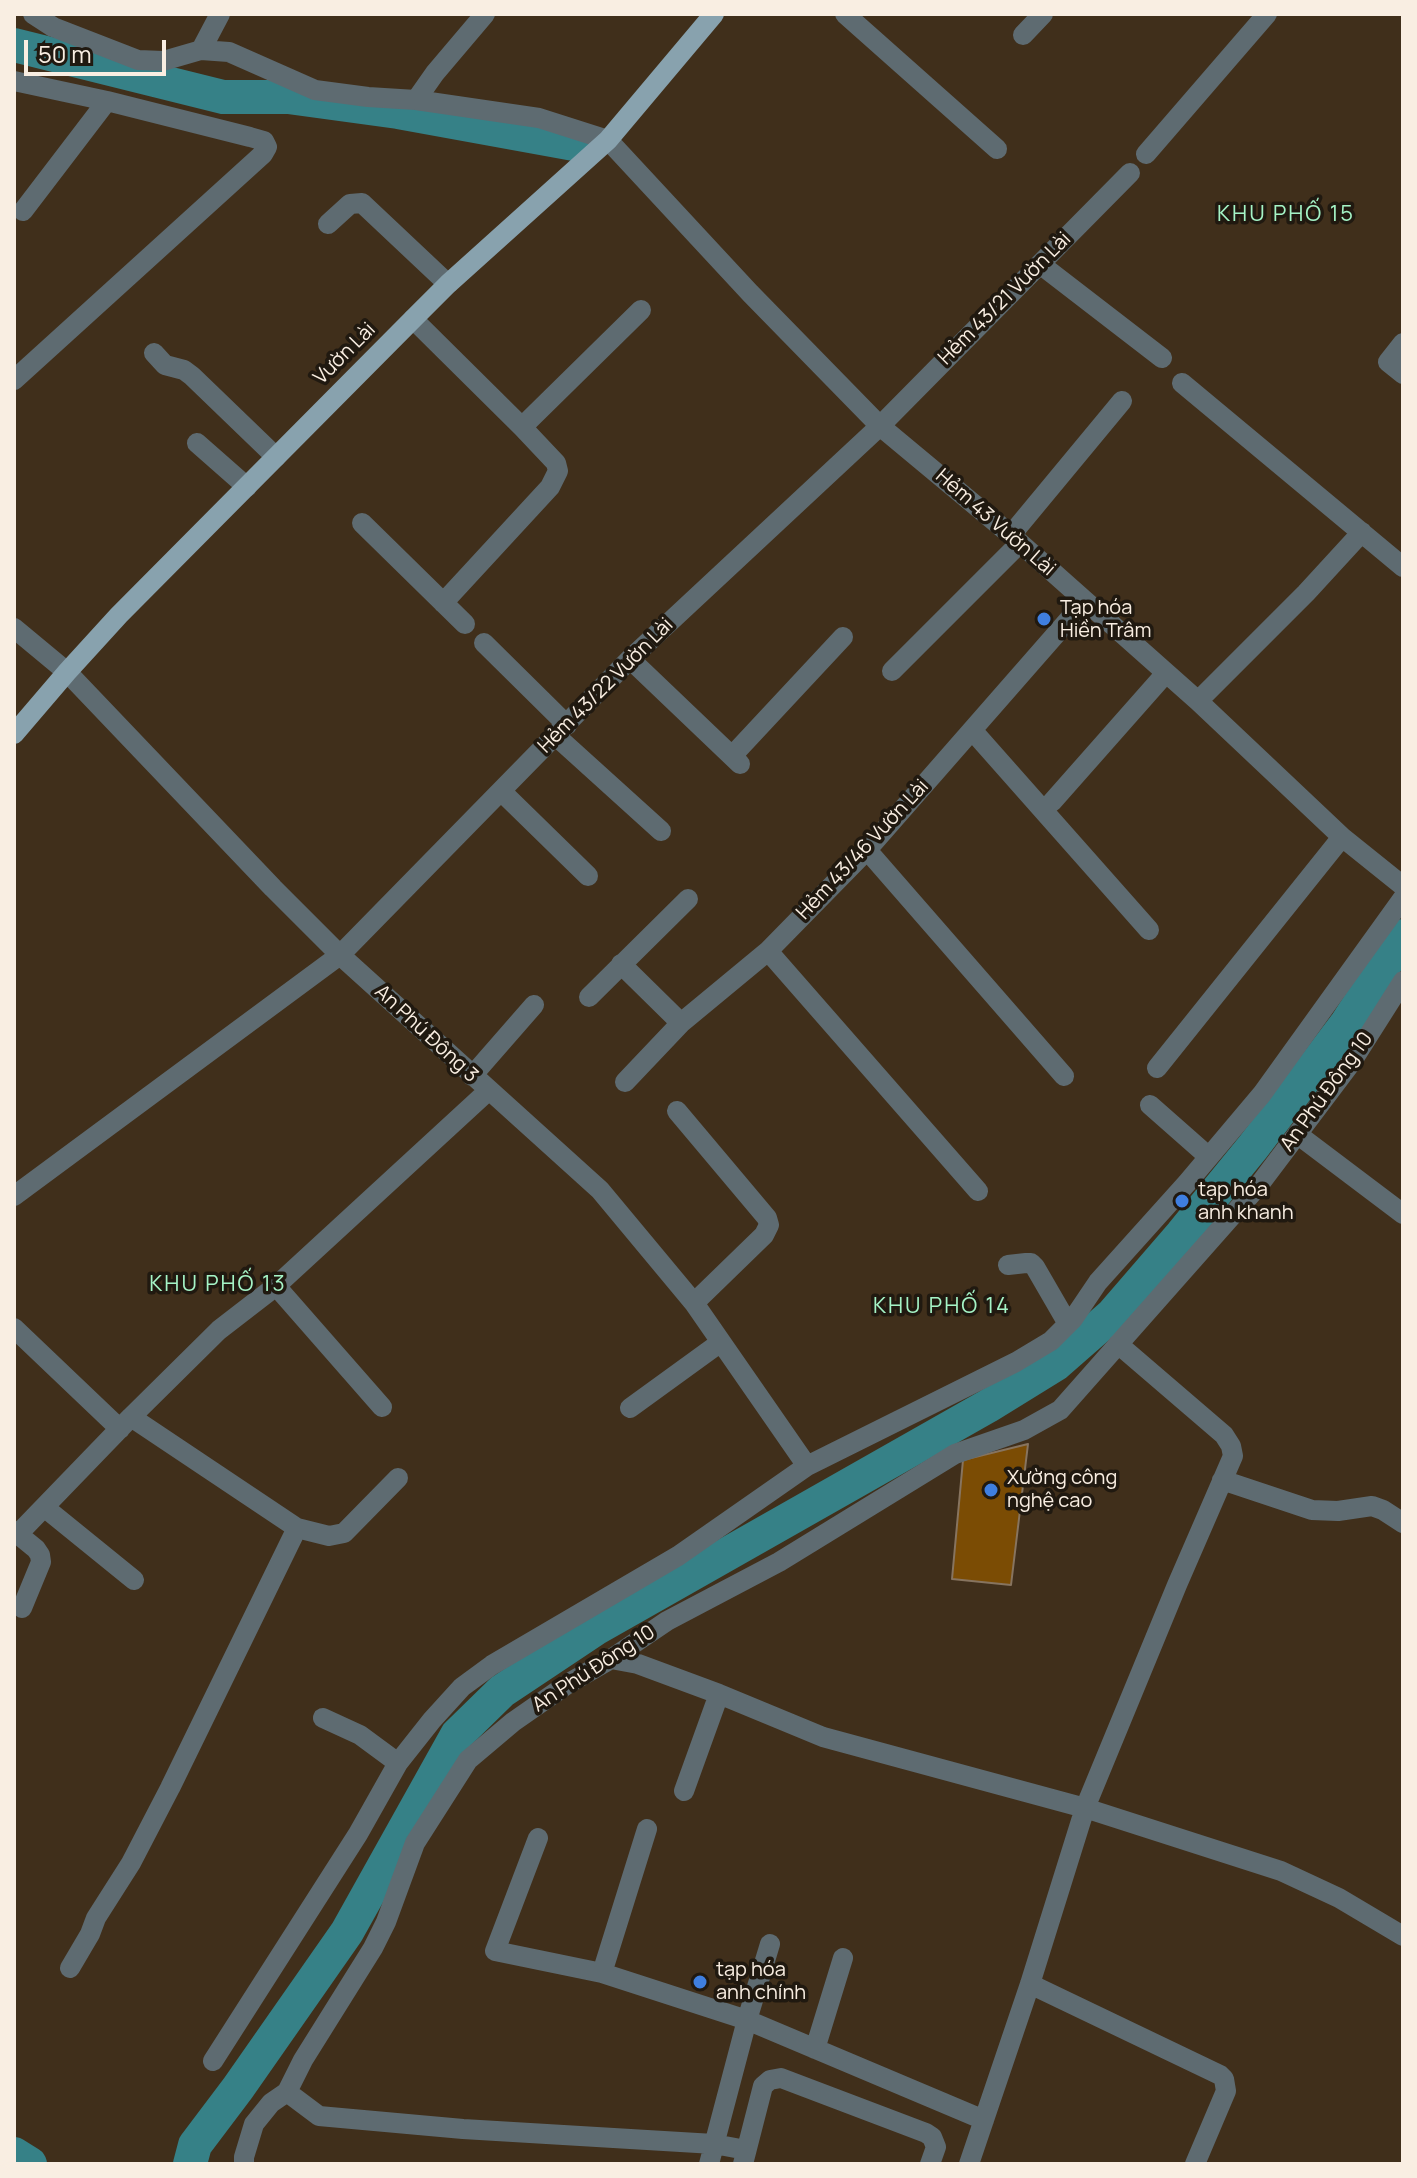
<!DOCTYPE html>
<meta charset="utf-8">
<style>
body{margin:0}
#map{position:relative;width:1417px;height:2178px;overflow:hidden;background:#402f1b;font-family:Manrope,sans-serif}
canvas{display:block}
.frame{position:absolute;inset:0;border:16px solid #f9eee2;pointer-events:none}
.scale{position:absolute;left:24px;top:40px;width:142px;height:36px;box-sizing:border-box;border:4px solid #f9eee2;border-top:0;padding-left:10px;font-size:24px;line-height:28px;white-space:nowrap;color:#f9eee2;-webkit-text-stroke:6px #201910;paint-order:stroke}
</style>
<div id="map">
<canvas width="1417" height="2178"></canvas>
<div class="frame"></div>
<div class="scale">50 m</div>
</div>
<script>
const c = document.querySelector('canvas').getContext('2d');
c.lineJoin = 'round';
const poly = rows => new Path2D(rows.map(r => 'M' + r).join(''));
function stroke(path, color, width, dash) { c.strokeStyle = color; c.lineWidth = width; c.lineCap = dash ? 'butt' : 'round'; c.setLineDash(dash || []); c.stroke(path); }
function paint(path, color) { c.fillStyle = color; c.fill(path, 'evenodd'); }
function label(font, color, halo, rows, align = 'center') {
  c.font = font + ' Manrope,sans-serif'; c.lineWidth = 7; c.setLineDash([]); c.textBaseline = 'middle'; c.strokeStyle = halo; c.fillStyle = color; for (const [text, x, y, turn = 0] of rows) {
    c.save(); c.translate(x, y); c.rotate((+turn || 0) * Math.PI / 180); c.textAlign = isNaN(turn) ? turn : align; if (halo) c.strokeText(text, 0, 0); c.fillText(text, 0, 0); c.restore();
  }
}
stroke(poly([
 [14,45,223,97,288,97,398,112,574,144],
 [14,2154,30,2164],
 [190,2164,195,2145,238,2088,347,1932,457,1735,502,1691,595,1629,988,1406,1056,1364,1112,1315,1182,1234,1253,1147,1347,1023,1403,936]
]), '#368187', 34);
const building = poly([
 [1028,1444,1011,1585,952,1579,963,1460,1028,1444]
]);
paint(building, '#7b4c04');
stroke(building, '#87745f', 2);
stroke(poly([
 [33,14,53,27,138,60,163,61,201,50,229,52,315,90,368,97,416,100,539,118,608,140,750,293,880,426,1011,535,1198,701,1342,837,1403,886],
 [845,14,997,149],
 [1023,35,1043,14],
 [201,50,220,14],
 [14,81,107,101,250,137,264,141,267,147,263,154,14,380],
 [416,100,435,73,485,14],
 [1146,154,1267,14],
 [23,211,107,101],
 [328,224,350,204,362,203,448,284],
 [1040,264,1162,358],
 [413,319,522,427,556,463,558,471,550,487,443,603],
 [1403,343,1388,362,1403,374],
 [154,353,165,365,184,370,192,376,276,457],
 [1182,383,1403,567],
 [522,427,641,310],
 [197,443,247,487],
 [362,523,465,624],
 [1011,535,1122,401],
 [14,628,67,672,273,888,340,955,600,1190,694,1303,807,1466],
 [484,643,567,725],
 [630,659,740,764],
 [892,671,1020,543],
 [1198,701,1306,593,1362,532],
 [972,730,1149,930],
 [556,736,661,831],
 [732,756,843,637],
 [501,791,588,876],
 [1052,802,1166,673],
 [867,850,1064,1076],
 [768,951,978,1191],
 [621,964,681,1023],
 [589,997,688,899],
 [1157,1068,1342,837],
 [472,1076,534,1005],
 [625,1082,681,1023,768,951,867,850,1085,601],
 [1150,1105,1209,1157],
 [677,1111,767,1218,769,1225,764,1235,694,1303],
 [1297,1134,1403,1214],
 [14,1196,340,955,630,659,880,426,1130,173],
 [1008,1265,1026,1263,1031,1263,1035,1267,1068,1324],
 [276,1286,382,1407],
 [14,1328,120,1429],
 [630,1408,721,1342],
 [1222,1480,1312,1510,1338,1511,1372,1506,1383,1510,1403,1523],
 [44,1507,134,1580],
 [297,1528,329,1536,344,1533,398,1478],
 [14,1531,36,1549,40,1555,41,1562,22,1608],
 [18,1534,131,1417,219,1330,276,1286,488,1091],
 [611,1659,638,1664,719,1694,823,1737,1085,1808,1281,1871,1339,1898,1403,1936],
 [323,1718,360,1735,398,1763],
 [684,1791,719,1694],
 [538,1838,495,1951,602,1973,747,2020,984,2120],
 [70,1968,90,1934,96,1918,131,1863,170,1788,297,1528,131,1417],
 [602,1973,647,1829],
 [1030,1984,1220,2075,1224,2079,1226,2091,1195,2164],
 [815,2049,843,1958],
 [213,2061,358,1834,398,1763,432,1720,462,1687,492,1665,678,1556,807,1466,1016,1362,1051,1341,1073,1319,1098,1282,1187,1183,1262,1094,1403,898],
 [287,2092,319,2116,463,2129,714,2144,746,2150],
 [244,2164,244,2157,254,2124,271,2103,287,2092,303,2060,373,1948,386,1922,415,1843,468,1760,513,1722,569,1683,611,1659,667,1621,779,1562,955,1454,1024,1430,1060,1410,1259,1185,1351,1063,1403,981],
 [709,2164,747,2020,770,1944],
 [743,2164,763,2086,770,2080,781,2078,926,2133,932,2137,936,2147,930,2164],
 [969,2164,1030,1984,1085,1808,1177,1585,1233,1456,1231,1446,1224,1435,1118,1344]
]), '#5e6b71', 20);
stroke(poly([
 [14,734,67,672,119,615,413,319,448,284,608,140,714,14]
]), '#88a2ae', 20);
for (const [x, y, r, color] of [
 [1044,619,8,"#3f7fe0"],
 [1182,1201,8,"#3f7fe0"],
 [991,1490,8,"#3f7fe0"],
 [700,1982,8,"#3f7fe0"]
]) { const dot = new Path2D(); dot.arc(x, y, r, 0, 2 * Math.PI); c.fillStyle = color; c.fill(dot); stroke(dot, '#201910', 3); }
label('20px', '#f9eee2', '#201910', [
 ["Hẻm 43/21 Vườn Lài",1005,299,-45],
 ["Vườn Lài",345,354,-45],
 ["Hẻm 43 Vườn Lài",995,523,41],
 ["Hẻm 43/22 Vườn Lài",606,686,-45],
 ["Hẻm 43/46 Vườn Lài",863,850,-47],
 ["An Phú Đông 3",426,1034,43],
 ["An Phú Đông 10",1327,1092,-54],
 ["An Phú Đông 10",594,1669,-33]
]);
label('20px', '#f9eee2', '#201910', [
 ["Tạp hóa",1060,608],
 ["Hiền Trâm",1060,631],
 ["tạp hóa",1198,1190],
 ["anh khanh",1198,1213],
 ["Xường công",1007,1478],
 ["nghệ cao",1007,1501],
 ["tạp hóa",716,1970],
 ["anh chính",716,1993]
], 'left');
c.letterSpacing = '2px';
label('22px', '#a5f4c6', '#201910', [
 ["KHU PHỐ 15",1286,215],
 ["KHU PHỐ 13",218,1285],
 ["KHU PHỐ 14",942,1307]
]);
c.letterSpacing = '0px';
</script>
